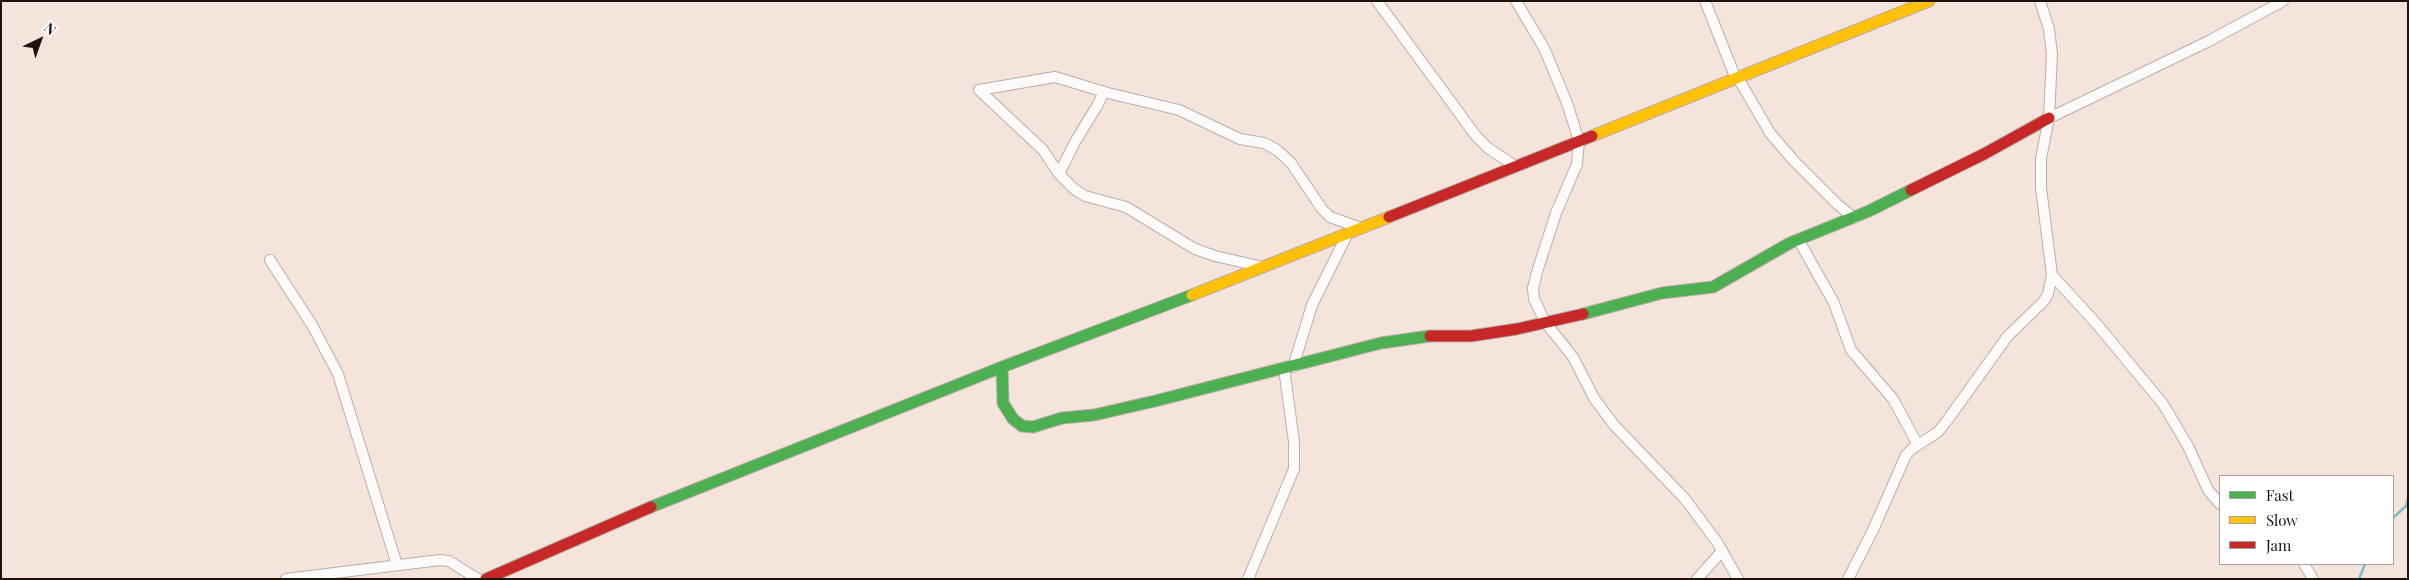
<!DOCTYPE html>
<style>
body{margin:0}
#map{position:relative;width:2409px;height:580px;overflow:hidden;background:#f4e4dc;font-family:"Playfair Display",serif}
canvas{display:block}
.frame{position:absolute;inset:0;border:2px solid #1e140f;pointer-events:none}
.legend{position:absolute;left:2219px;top:475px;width:175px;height:90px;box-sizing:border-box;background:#fff;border:1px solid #a5a19f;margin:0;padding:6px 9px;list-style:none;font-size:15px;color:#1e140f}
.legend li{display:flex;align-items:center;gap:10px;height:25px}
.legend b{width:25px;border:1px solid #a5a19f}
.north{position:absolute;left:15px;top:15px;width:50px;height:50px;-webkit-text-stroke:4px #fff;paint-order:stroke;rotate:42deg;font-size:14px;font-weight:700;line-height:20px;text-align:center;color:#1e140f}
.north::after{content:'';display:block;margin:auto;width:18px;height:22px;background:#1e140f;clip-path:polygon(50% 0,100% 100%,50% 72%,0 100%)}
</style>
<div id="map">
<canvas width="2409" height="580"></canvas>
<div class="frame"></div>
<ul class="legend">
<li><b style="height:6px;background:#4caf50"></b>Fast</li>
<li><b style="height:6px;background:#ffc107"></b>Slow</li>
<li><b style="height:6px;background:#c62828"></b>Jam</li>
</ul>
<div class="north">N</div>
</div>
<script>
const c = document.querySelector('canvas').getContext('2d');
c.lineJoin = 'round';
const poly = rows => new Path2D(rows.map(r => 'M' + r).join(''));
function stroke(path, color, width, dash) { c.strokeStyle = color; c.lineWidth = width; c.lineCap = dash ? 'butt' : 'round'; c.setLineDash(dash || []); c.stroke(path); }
stroke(poly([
 [2393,518,2406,506,2408,498],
 [2359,579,2365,564]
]), '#7fbbc2', 2.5);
const street = poly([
 [1377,1,1476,136,1488,148,1515,166],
 [1516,1,1544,48,1567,103,1579,141,1577,164,1556,213,1537,272,1533,288,1534,299,1545,322,1573,357,1594,398,1614,425,1685,499,1717,542,1738,579],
 [1705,1,1736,79],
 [2040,1,2049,29,2052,54,2049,118,2207,42,2283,1],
 [1738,78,1770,133,1794,161,1837,204,1854,218],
 [979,90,1055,77,1108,93,1179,110,1240,139,1264,143,1277,150,1291,163,1322,209,1330,217,1361,228],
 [979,90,1043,150,1059,174,1074,189,1085,196,1126,207,1195,249,1215,256,1263,267],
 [2049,118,2041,158,2041,188,2052,275,2095,322,2163,404,2188,446,2208,490,2220,504],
 [1059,174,1075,142,1097,106,1102,96,1101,91],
 [1798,239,1834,303,1851,350,1893,399,1918,445],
 [270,260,312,325,338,374,397,565],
 [1293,367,1312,305,1348,233],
 [2304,564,2313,579],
 [286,579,440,560,449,561,478,579],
 [1248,579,1294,469,1294,442,1284,368],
 [1697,579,1722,551],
 [1848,579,1873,530,1906,455,1913,448,1938,432,1946,422,2007,337,2044,301,2048,294,2052,275]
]);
const fast = poly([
 [1583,314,1662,293,1713,287,1790,243,1869,211,1911,190],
 [1002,367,1003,403,1013,419,1022,426,1033,427,1062,418,1094,415,1155,401,1381,343,1430,336],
 [651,507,1002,367,1192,295]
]);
const slow = poly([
 [1592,136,1929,1],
 [1192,295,1389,217]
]);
const jam = poly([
 [1911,190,1984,154,2049,118],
 [1389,217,1592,136],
 [1430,336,1471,336,1517,329,1583,314],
 [486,579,651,507]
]);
stroke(street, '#baaea7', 12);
stroke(fast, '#baaea7', 13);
stroke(slow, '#baaea7', 13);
stroke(jam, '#baaea7', 13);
stroke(street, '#fdfbfa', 10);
stroke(fast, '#4caf50', 11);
stroke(slow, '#ffc107', 11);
stroke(jam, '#c62828', 11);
</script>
